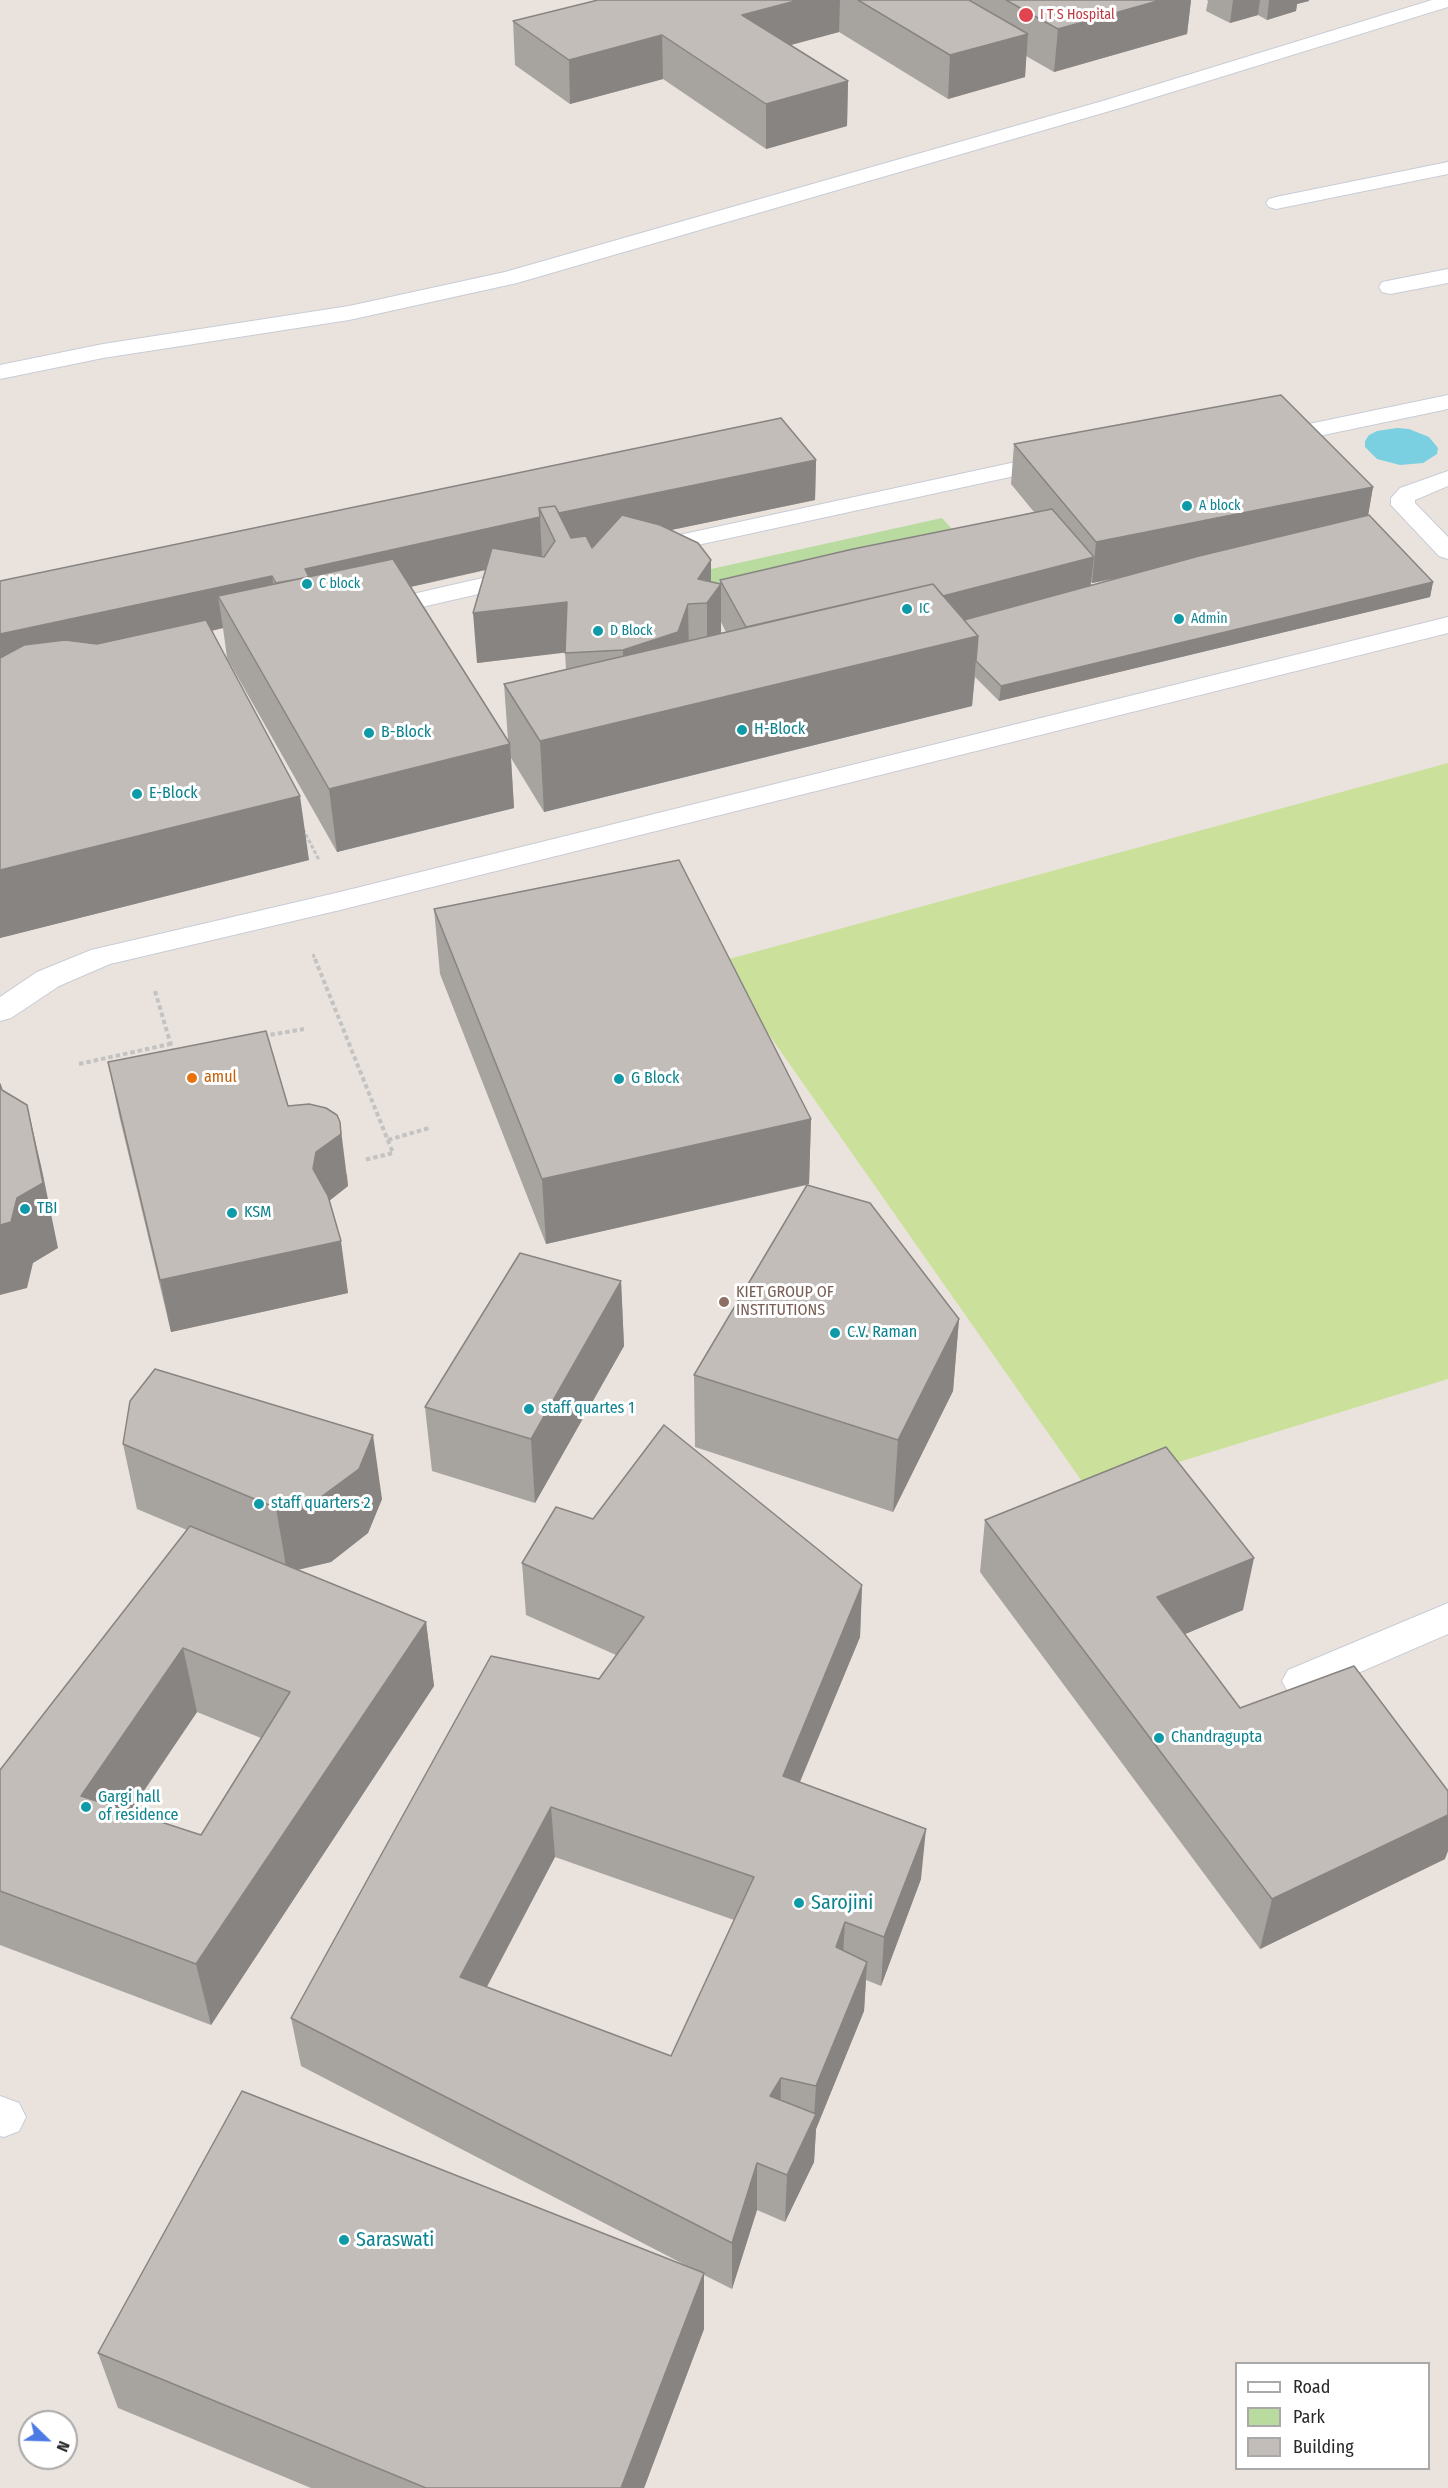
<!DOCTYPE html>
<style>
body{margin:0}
#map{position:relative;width:1448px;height:2488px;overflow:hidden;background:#eae3dd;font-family:"Fira Sans Condensed",sans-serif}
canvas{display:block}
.legend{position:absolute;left:1235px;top:2362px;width:195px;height:108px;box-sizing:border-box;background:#fff;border:2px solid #a9a9a9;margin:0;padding:8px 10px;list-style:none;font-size:18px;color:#292929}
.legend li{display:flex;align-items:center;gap:12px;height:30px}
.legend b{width:30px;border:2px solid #a9a9a9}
.north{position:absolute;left:18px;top:2410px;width:60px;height:60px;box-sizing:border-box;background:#fff;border:2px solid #a9a9a9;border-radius:50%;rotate:113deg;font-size:16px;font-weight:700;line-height:24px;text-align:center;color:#292929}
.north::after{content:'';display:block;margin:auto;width:21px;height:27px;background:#4e7ae6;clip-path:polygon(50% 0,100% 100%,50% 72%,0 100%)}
</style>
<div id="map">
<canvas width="1448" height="2488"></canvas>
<ul class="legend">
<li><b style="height:8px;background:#fff"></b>Road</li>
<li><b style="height:16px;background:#b9db9f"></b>Park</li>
<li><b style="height:16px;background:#c2bdb9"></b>Building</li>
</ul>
<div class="north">N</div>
</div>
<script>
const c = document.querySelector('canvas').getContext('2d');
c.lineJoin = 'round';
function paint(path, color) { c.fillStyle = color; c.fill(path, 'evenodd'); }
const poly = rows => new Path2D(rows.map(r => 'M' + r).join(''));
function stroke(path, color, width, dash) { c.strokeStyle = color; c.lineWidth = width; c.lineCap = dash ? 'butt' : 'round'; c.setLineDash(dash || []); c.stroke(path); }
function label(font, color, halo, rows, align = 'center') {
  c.font = font + ' "Fira Sans Condensed",sans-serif'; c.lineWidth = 6; c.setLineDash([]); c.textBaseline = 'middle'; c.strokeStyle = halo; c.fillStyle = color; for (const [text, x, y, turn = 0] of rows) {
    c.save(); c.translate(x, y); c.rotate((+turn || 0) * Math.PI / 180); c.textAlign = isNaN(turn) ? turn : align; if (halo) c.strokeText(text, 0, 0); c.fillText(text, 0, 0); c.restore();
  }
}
paint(poly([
 [942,518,980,560,735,617,702,571]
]), '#b9db9f');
paint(poly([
 [1448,763,1448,1379,1088,1490,718,962]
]), '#cbe19b');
paint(poly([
 [1397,428,1409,429,1429,437,1438,448,1437,454,1423,463,1400,465,1377,459,1365,447,1365,441,1369,435,1377,431]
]), '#7ad0e1');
const minor = poly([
 [1432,0,1448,0,1448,7,1120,108,517,283,349,320,103,358,0,379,0,365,103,344,349,306,505,272,1106,100,1432,0],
 [1448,162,1448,174,1276,209,1269,207,1266,203,1269,199,1276,197,1448,162],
 [1448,269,1448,283,1390,294,1382,292,1379,287,1382,282,1448,269],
 [1448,395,1448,409,1309,438,1288,434,1267,424,1263,419,1267,414,1275,412,1309,424,1448,395],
 [1057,453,1065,455,1069,460,1065,465,647,556,638,554,635,549,638,544,647,542,1057,453],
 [1448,471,1448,486,1415,500,1415,503,1448,537,1448,559,1439,556,1391,505,1391,498,1400,488,1448,471],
 [526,568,535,571,539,576,535,581,374,618,365,615,361,610,365,605,526,568],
 [1448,617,1448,633,340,910,110,964,59,986,11,1018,0,1021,0,997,37,972,91,950,340,892,1448,617],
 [1448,1603,1448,1634,1314,1692,1301,1697,1288,1692,1282,1681,1288,1670,1448,1603],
 [0,2096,19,2103,26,2117,19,2131,4,2137,0,2136,0,2096]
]);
stroke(minor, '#c8ccd5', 2);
stroke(poly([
 [303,829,319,860],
 [313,954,315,960]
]), '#c3c3c3', 3, [4, 2]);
stroke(poly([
 [315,959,393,1153,364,1160],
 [155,991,173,1052],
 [263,1036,304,1029],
 [79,1064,170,1044],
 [388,1140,429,1128]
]), '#c3c3c3', 4, [4.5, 3]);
paint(minor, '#fff');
paint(poly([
 [598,0,1191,0,1187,34,1054,72,1026,56,1025,77,948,99,839,32,791,45,848,81,847,126,766,149,663,79,570,104,515,65,513,21],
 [1207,0,1309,0,1309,1,1297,4,1296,11,1267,20,1258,15,1230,23,1206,11,1208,1],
 [1014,444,1373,487,1368,515,1433,582,1430,597,999,701,975,677,972,706,544,812,511,758,514,808,337,852,227,658,223,628,212,631,309,860,0,938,0,581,816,460,815,500,671,530,711,582,720,584,720,580,1034,512,1011,484],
 [486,570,477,663,565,652,566,669,504,684,508,740,411,587],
 [1118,578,1091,585,1091,582,1092,583],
 [721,622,726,632,721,633],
 [434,909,811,1119,809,1184,807,1185,959,1319,953,1391,893,1512,695,1447,694,1375,807,1185,546,1244,440,974],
 [108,1062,288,1106,347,1175,348,1186,329,1201,348,1293,171,1332,119,1115],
 [621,1281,624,1346,535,1503,432,1471,425,1407],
 [123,1444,382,1499,368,1533,331,1562,298,1570,426,1622,434,1686,211,2025,0,1945,0,1770,187,1530,137,1509],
 [197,1712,261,1738,201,1835,130,1812],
 [593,1519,862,1585,860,1637,800,1782,921,1879,881,1986,866,1980,864,2011,816,2129,814,2162,785,2222,757,2210,732,2289,704,2275,704,2329,644,2488,311,2488,118,2408,98,2353,691,2268,301,2066,291,2018,599,1679,616,1655,526,1615,522,1563],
 [555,1857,734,1920,671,2056,487,1987],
 [985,1520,1243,1610,1185,1634,1240,1708,1445,1859,1260,1949,980,1572]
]), '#a7a39f');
paint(poly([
 [799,0,840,0,839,32,742,58,742,15],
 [1161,0,1191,0,1187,34,1054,72,1058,29],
 [1233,0,1260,0,1258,15,1230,23],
 [1269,0,1309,0,1309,1,1297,4,1296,11,1267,20],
 [1028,34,1025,77,948,99,950,55],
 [662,35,663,79,570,104,569,60],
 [848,81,847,126,766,149,766,104],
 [816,460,815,500,556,554,555,541,544,516],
 [1373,487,1366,527,1092,583,1096,542],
 [540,517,542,557,321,607,305,569],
 [1094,557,1089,598,949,635,756,644],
 [711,560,711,597,721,584,721,634,707,654,707,603,698,579],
 [272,576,278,617,218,596,223,628,0,677,0,634],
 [1433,582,1430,597,999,701,1001,686],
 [567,602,570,652,477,663,473,613],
 [688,604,689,655,624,701,623,650],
 [978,636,972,706,544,812,540,741],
 [510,744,514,808,337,852,329,789],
 [300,796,309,860,0,938,0,870],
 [27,1105,42,1170,58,1248,33,1263,27,1288,0,1295,0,1225],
 [811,1119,809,1184,546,1244,542,1179],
 [340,1122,348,1186,324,1205,313,1169,316,1152],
 [341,1241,348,1293,171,1332,160,1280],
 [621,1281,624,1346,535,1503,531,1439],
 [959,1319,953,1391,893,1512,898,1440],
 [373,1435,382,1499,368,1533,331,1562,287,1572,276,1508],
 [1254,1558,1243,1610,1149,1649,1157,1597],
 [862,1585,860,1637,781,1827,783,1776],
 [426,1622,434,1686,211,2025,196,1964],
 [183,1648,197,1712,98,1858,81,1796],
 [551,1807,555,1857,466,2026,460,1977],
 [1448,1815,1448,1851,1445,1859,1260,1949,1272,1899],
 [926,1829,921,1879,881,1986,884,1937],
 [845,1922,842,1972,836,1947],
 [867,1962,864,2011,816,2129,814,2162,785,2222,787,2175,814,2118,816,2086],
 [781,2078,780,2126,770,2096],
 [757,2163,757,2210,732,2289,732,2243],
 [704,2273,704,2329,644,2488,621,2488]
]), '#888482');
const building = poly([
 [598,0,799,0,742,15,848,81,766,104,662,35,569,60,513,21,598,0],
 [858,0,969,0,1028,34,950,55,858,0],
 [1006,0,1161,0,1058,29,1006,0],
 [1281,395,1373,487,1096,542,1014,444,1281,395],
 [781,418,816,460,559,513,555,506,539,508,540,517,305,569,309,577,276,583,272,576,0,634,0,581,781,418],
 [555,506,571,538,586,536,592,548,622,515,660,525,698,543,711,560,698,579,721,584,707,603,688,604,678,632,623,650,565,653,567,602,473,613,492,548,544,557,555,541,539,508,555,506],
 [1052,509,1094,557,943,596,933,584,746,627,720,580,853,549,1052,509],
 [1369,515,1433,582,1001,686,976,661,978,636,964,620,1199,556,1369,515],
 [393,559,510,744,329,789,218,596,393,559],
 [933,584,978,636,540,741,504,684,933,584],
 [206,620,300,796,0,870,0,658,24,645,65,640,97,644,206,620],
 [679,860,811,1119,542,1179,434,909,679,860],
 [266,1031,288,1106,309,1104,326,1108,337,1115,340,1122,341,1134,316,1152,313,1169,328,1196,341,1241,160,1280,108,1062,266,1031],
 [0,1084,2,1090,27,1105,43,1183,17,1198,11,1222,0,1225,0,1084],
 [807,1185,870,1203,959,1319,898,1440,694,1375,807,1185],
 [520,1253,621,1281,531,1439,425,1407,520,1253],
 [155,1369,373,1435,359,1469,321,1497,276,1508,123,1444,130,1401,155,1369],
 [664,1425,862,1585,783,1776,926,1829,884,1937,845,1922,836,1947,867,1962,816,2086,781,2078,770,2096,816,2114,787,2175,757,2163,732,2243,291,2018,491,1656,599,1679,644,1617,522,1563,556,1507,593,1519,664,1425],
 [551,1807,754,1877,671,2056,460,1977,551,1807],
 [1166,1447,1254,1558,1157,1597,1240,1708,1354,1666,1448,1791,1448,1815,1272,1899,985,1520,1166,1447],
 [190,1526,426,1622,196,1964,0,1891,0,1770,190,1526],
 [183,1648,290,1692,201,1835,81,1796,183,1648],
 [242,2091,704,2273,621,2488,426,2488,98,2353,242,2091]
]);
paint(building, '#c2bdb9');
stroke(building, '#888482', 1.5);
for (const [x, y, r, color] of [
 [1026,15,8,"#e0444e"],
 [1187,506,6,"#0f9aa8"],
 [307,584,6,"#0f9aa8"],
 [907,609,6,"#0f9aa8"],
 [1179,619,6,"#0f9aa8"],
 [598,631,6,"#0f9aa8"],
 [742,730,6,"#0f9aa8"],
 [369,733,6,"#0f9aa8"],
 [137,794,6,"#0f9aa8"],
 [192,1078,6,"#e8710a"],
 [619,1079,6,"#0f9aa8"],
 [25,1209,6,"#0f9aa8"],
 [232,1213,6,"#0f9aa8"],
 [724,1302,6,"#8d6e63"],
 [835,1333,6,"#0f9aa8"],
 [529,1409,6,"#0f9aa8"],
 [259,1504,6,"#0f9aa8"],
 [1159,1738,6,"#0f9aa8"],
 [86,1807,6,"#0f9aa8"],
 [799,1903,6,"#0f9aa8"],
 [344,2240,6,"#0f9aa8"]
]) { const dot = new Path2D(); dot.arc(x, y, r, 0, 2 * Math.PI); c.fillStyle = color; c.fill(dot); stroke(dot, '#fff', 2); }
label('14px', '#be3a42', '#fff', [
 ["I T S Hospital",1040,15]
], 'left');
label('14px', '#0d838f', '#fff', [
 ["A block",1199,506],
 ["C block",319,584],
 ["IC",919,609],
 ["Admin",1191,619],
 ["D Block",610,631]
], 'left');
label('16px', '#0d838f', '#fff', [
 ["H-Block",754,730],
 ["B-Block",381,733],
 ["E-Block",149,794],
 ["G Block",631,1079],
 ["TBI",37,1209],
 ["KSM",244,1213],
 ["C.V. Raman",847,1333],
 ["staff quartes 1",541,1409],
 ["staff quarters 2",271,1504],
 ["Chandragupta",1171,1738],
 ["Gargi hall",98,1798],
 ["of residence",98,1816]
], 'left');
label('16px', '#c56008', '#fff', [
 ["amul",204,1078]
], 'left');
label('16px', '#785e54', '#fff', [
 ["KIET GROUP OF",736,1293],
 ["INSTITUTIONS",736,1311]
], 'left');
label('20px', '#0d838f', '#fff', [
 ["Sarojini",811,1903],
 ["Saraswati",356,2240]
], 'left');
</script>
